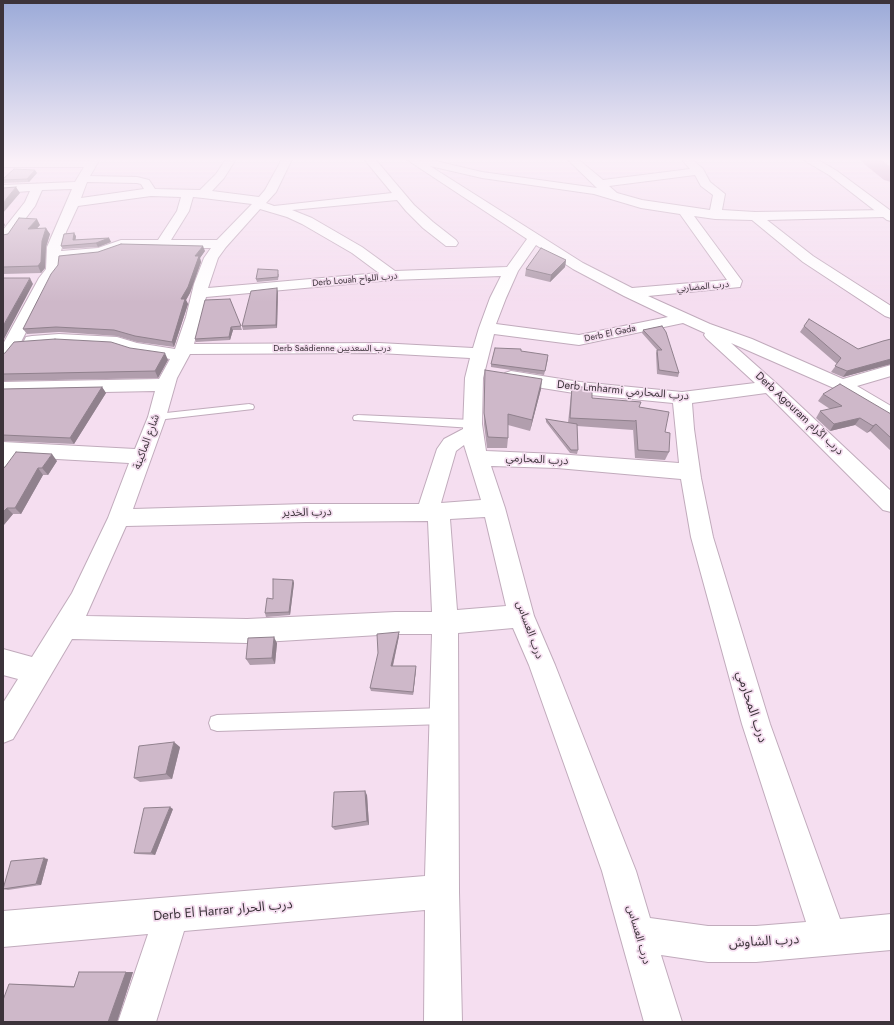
<!DOCTYPE html>
<meta charset="utf-8">
<style>
body{margin:0}
#map{position:relative;width:894px;height:1025px;overflow:hidden;background:#f5def0;font-family:Jost,sans-serif}
canvas{display:block}
.frame{position:absolute;inset:0;border:4px solid #3c333a;pointer-events:none}
</style>
<div id="map">
<canvas width="894" height="1025"></canvas>
<div class="frame"></div>
</div>
<script>
const c = document.querySelector('canvas').getContext('2d');
c.lineJoin = 'round';
const poly = rows => new Path2D(rows.map(r => 'M' + r).join(''));
function paint(path, color) { c.fillStyle = color; c.fill(path, 'evenodd'); }
function stroke(path, color, width, dash) { c.strokeStyle = color; c.lineWidth = width; c.lineCap = dash ? 'butt' : 'round'; c.setLineDash(dash || []); c.stroke(path); }
function label(font, color, halo, rows, align = 'center') {
  c.font = font + ' Jost,"Noto Sans Arabic",sans-serif'; c.lineWidth = 3.5; c.setLineDash([]); c.textBaseline = 'middle'; c.strokeStyle = halo; c.fillStyle = color; for (const [text, x, y, turn = 0] of rows) {
    c.save(); c.translate(x, y); c.rotate((+turn || 0) * Math.PI / 180); c.textAlign = isNaN(turn) ? turn : align; if (halo) c.strokeText(text, 0, 0); c.fillText(text, 0, 0); c.restore();
  }
}
paint(poly([
 [860,159,880,159,891,167,891,182,884,180,863,163,860,159]
]), '#c99cbf');
const service = poly([
 [249,404,253,405,254,407,253,409,157,420,152,417,157,414,249,404],
 [358,415,472,420,476,421,477,424,476,427,472,428,354,420,353,418,354,416,358,415],
 [445,708,450,711,453,716,450,721,445,724,217,731,211,729,209,723,211,717,217,715,445,708]
]);
const minor = poly([
 [90,159,100,159,90,176,137,177,149,180,155,189,200,190,216,174,226,159,236,159,224,178,212,191,259,197,265,190,282,159,292,159,276,192,266,203,274,206,392,193,364,159,375,159,414,205,433,222,456,240,458,243,456,246,446,246,423,228,406,211,397,200,292,210,312,218,362,247,395,271,507,267,527,239,406,159,418,159,421,161,427,159,482,172,597,188,567,159,578,159,603,180,690,169,683,161,684,159,692,159,703,169,710,182,725,194,722,210,755,212,888,210,890,213,888,216,884,217,767,220,813,256,891,306,891,318,885,316,803,262,752,220,715,219,694,216,742,281,740,287,648,296,710,324,752,339,843,379,891,365,891,376,857,386,891,406,891,420,884,418,836,389,731,343,776,383,891,491,891,512,883,510,766,393,692,403,694,429,701,478,713,537,770,724,840,919,891,914,891,950,756,962,708,962,661,955,682,1022,644,1022,602,871,529,665,513,628,458,633,459,892,462,1022,424,1022,425,910,184,931,156,1022,118,1022,148,934,3,947,3,911,425,876,432,634,395,634,247,643,72,639,13,739,3,743,3,703,18,679,3,675,3,649,32,657,72,593,108,518,129,463,21,457,10,473,3,475,3,442,135,449,148,417,155,391,3,394,3,382,159,379,170,359,134,353,115,347,59,344,32,346,26,345,24,341,26,337,32,336,59,334,117,337,137,343,175,349,186,317,194,284,204,258,211,248,123,248,100,256,60,260,60,269,53,279,21,342,9,359,3,360,3,344,39,278,46,269,47,247,72,189,42,190,35,206,10,239,5,240,3,239,3,230,25,202,30,191,3,193,3,185,75,182,84,167,3,167,3,161,88,161,90,159],
 [430,166,482,178,594,194,641,208,680,214,727,280,632,288,583,263,430,166],
 [695,175,701,186,713,195,710,210,642,200,617,193,609,186,695,175],
 [87,182,137,183,141,184,144,189,81,198,87,182],
 [151,196,181,197,177,211,158,240,121,240,98,248,61,251,66,232,78,206,151,196],
 [193,197,203,198,252,204,217,240,171,240,189,211,193,197],
 [260,209,287,217,302,224,352,253,379,273,208,288,218,258,226,247,260,209],
 [536,245,573,269,624,296,668,317,579,335,496,324,506,298,518,271,536,245],
 [501,276,490,298,479,328,473,348,379,343,194,344,206,297,392,280,501,276],
 [683,323,705,333,704,335,706,338,755,383,682,392,580,382,511,371,505,373,502,377,505,381,511,383,580,394,673,403,679,463,557,454,486,451,482,424,483,378,494,334,579,345,683,323],
 [379,353,470,358,465,378,463,429,444,439,437,449,419,504,306,504,133,509,166,417,177,378,190,354,379,353],
 [464,445,481,500,441,503,456,451,464,445],
 [491,466,557,468,681,479,691,537,742,724,806,922,756,926,708,926,650,918,636,871,555,665,534,616,505,508,491,466],
 [485,517,506,606,457,610,450,519,485,517],
 [428,521,432,612,395,612,247,619,86,616,126,526,306,522,428,521]
]);
const tertiary = poly([
 [804,159,817,159,837,171,891,211,891,221,887,220,829,175,805,161,804,159]
]);
stroke(service, '#c1abbc', 2);
stroke(minor, '#c1abbc', 2);
stroke(tertiary, '#c1abbc', 2);
paint(service, '#fff');
paint(minor, '#fff');
paint(tertiary, '#fff');
paint(poly([
 [37,173,29,182,3,183,3,179],
 [40,225,37,228,50,234,46,247,45,268,41,273,3,274,3,235],
 [76,236,75,240,109,238,111,242,98,247,63,249,61,246],
 [205,251,200,258,201,262,190,293,186,300,188,304,174,347,137,342,117,336,59,332,27,334,23,329],
 [566,260,565,267,550,282,525,276,526,269],
 [279,274,278,280,257,282,256,279],
 [278,292,277,328,243,330,242,326],
 [230,299,242,330,233,330,230,340,196,342,195,339],
 [662,326,679,373,678,377,657,374,656,353,657,350,642,333,643,330],
 [804,326,858,349,891,339,891,364,843,377,831,372,837,364,800,332],
 [521,351,548,359,544,375,491,367,491,364],
 [3,354,168,360,158,378,3,381],
 [485,370,541,389,530,431,508,425,508,438,507,448,487,448,484,424],
 [572,386,592,398,639,407,665,432,669,452,665,460,635,458,633,428,633,430,577,426,578,450,577,454,570,453,546,422,546,419,568,423,571,394],
 [102,387,106,393,74,444,3,441,3,389],
 [823,394,891,414,891,451,870,431,867,433,855,425,830,431,816,418,820,411,830,409,818,401],
 [57,461,48,475,43,475,21,514,13,514,3,526,3,468],
 [293,580,294,583,290,615,266,617,265,613,273,599],
 [399,636,393,666,416,669,413,695,371,691,370,688],
 [277,643,275,664,250,665,246,659],
 [180,747,172,779,140,782,134,778],
 [367,795,369,825,335,830,332,827],
 [173,809,155,855,137,854,134,853],
 [48,859,41,885,8,890,3,889],
 [79,972,133,972,117,1022,9,984,20,984,74,986]
]), '#b19ead');
paint(poly([
 [35,170,37,173,29,182,27,179],
 [16,187,20,193,3,213,3,203],
 [37,219,40,225,31,235,28,229],
 [3,221,5,225,3,228],
 [46,228,50,234,46,247,45,268,41,273,38,266,42,241],
 [74,233,76,236,75,244,73,240],
 [109,238,111,242,98,247,96,243],
 [203,246,205,251,200,258,201,262,190,293,186,300,188,304,174,347,172,342,181,299,195,256],
 [566,260,565,267,550,282,551,275],
 [30,278,33,284,3,341,3,326],
 [277,288,278,292,277,328,276,325],
 [231,327,233,330,230,340,229,337],
 [165,353,168,360,158,378,155,371],
 [891,359,891,364,843,377,847,371],
 [542,379,541,389,530,431,532,420],
 [102,387,106,393,74,444,70,438],
 [860,418,855,425,830,431,834,424],
 [876,424,870,431,867,433,873,426],
 [52,454,57,461,48,475,42,468],
 [38,468,43,475,21,514,15,508],
 [7,508,13,514,3,526,3,512],
 [293,580,294,583,290,615,289,612],
 [399,632,399,636,392,669,391,666],
 [274,637,277,643,275,664,272,658],
 [416,666,416,669,413,695,413,692],
 [174,742,180,747,172,779,166,774],
 [365,791,367,795,369,825,367,821],
 [170,807,173,809,155,855,151,853],
 [44,858,48,859,41,885,36,884],
 [126,972,133,972,117,1022,108,1022]
]), '#90818d');
const building = poly([
 [14,169,35,170,27,179,3,180,3,179,14,169],
 [16,187,3,203,3,188,16,187],
 [19,218,37,219,28,229,46,228,42,241,41,262,38,266,3,267,3,235,8,234,19,218],
 [74,233,73,240,109,238,96,243,61,246,64,234,74,233],
 [121,244,203,246,195,256,199,256,188,287,181,299,185,299,172,342,135,336,114,330,56,327,23,329,51,274,58,265,59,256,98,252,121,244],
 [541,248,566,260,551,275,526,269,541,248],
 [258,269,278,270,278,277,256,279,258,269],
 [3,278,30,278,3,326,3,278],
 [277,288,276,325,242,326,251,291,277,288],
 [230,299,241,326,231,327,229,337,195,339,205,300,230,299],
 [809,319,858,349,883,341,891,339,891,359,847,371,835,366,841,358,804,326,809,319],
 [662,326,666,332,679,373,659,370,657,350,662,350,643,330,662,326],
 [55,339,111,342,130,348,165,353,155,371,3,374,3,354,5,353,14,342,55,339],
 [495,348,521,349,521,351,548,355,545,371,491,364,495,348],
 [485,370,542,379,532,420,508,414,508,438,488,437,484,413,485,370],
 [840,384,891,414,891,438,876,424,873,426,860,418,834,424,820,411,842,406,823,394,840,384],
 [572,386,592,388,592,398,641,402,639,407,669,412,665,432,670,433,669,452,638,450,636,420,635,421,570,418,572,386],
 [102,387,70,438,3,435,3,389,102,387],
 [546,419,577,424,578,450,571,450,546,419],
 [16,452,52,454,42,468,38,468,15,508,7,508,3,512,3,468,5,467,16,452],
 [273,579,293,580,289,612,265,613,267,598,273,599,273,579],
 [399,632,391,666,416,666,413,692,370,688,378,653,377,634,399,632],
 [274,637,272,658,246,659,248,638,274,637],
 [174,742,166,774,134,778,139,746,174,742],
 [365,791,367,821,332,827,334,792,365,791],
 [170,807,151,853,134,853,144,808,170,807],
 [44,858,36,884,3,889,11,861,44,858],
 [79,972,126,972,108,1022,3,1022,3,1000,9,984,74,987,79,972]
]);
paint(building, '#ceb8c9');
stroke(building, '#90818d', 1);
const sky = c.createLinearGradient(0, 0, 0, 302);
sky.addColorStop(0, '#9baad8');
sky.addColorStop(0.53, '#faf0f8');
sky.addColorStop(1, '#faf0f800');
c.fillStyle = sky;
c.fillRect(0, 0, 894, 302);
label('9px', '#3c333a', '#f5def0', [
 ["Derb Louah درب اللواح",355,280,-5],
 ["درب المضاربي",703,287,-5],
 ["Derb El Gada",610,334,-12],
 ["Derb Saâdienne درب السعديين",332,349]
]);
label('11px', '#3c333a', '#f5def0', [
 ["Derb Lmharmi درب المحارمي",623,391,5],
 ["Derb Agouram درب اڭرام",799,414,43],
 ["شارع الماكينة",147,442,-70],
 ["درب المحارمي",537,460,3],
 ["درب الخدير",307,513,-1],
 ["درب العساس",529,630,70],
 ["درب العساس",638,935,74]
]);
label('13px', '#3c333a', '#f5def0', [
 ["درب المحارمي",751,707,72],
 ["Derb El Harrar درب الحرار",223,911,-5],
 ["درب الشاوش",764,942,-3]
]);
</script>
